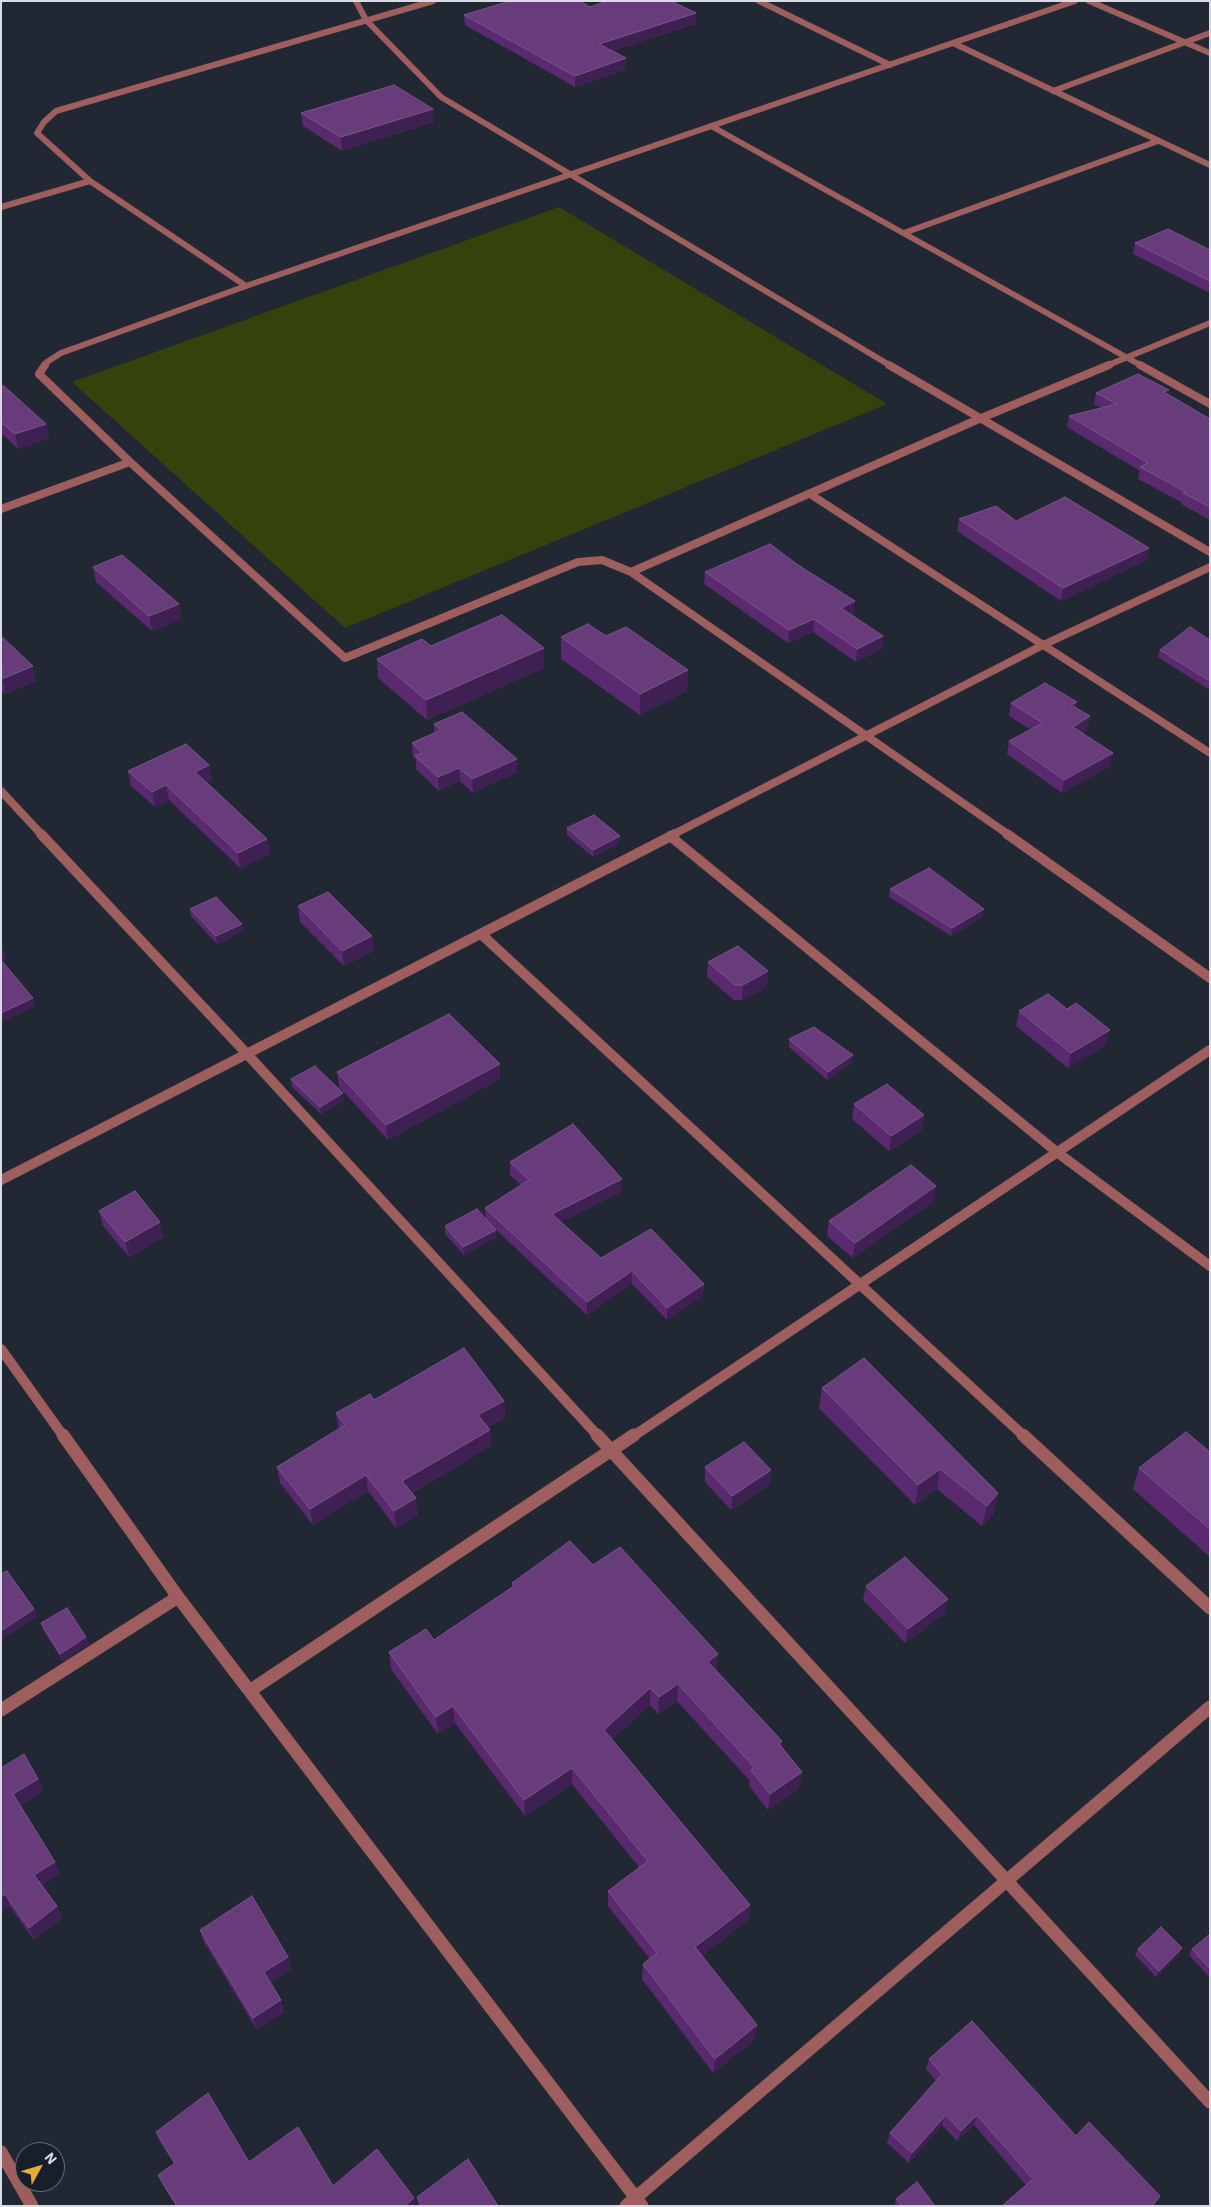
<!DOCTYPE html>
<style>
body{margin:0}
#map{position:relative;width:1211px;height:2207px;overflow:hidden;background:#212834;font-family:"IBM Plex Sans",sans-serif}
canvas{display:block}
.frame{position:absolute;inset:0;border:2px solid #d7dbe3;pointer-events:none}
.north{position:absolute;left:15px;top:2142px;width:50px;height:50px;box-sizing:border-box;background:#181f2a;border:1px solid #646a74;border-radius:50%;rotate:51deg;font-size:14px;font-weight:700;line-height:20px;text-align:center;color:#d7dbe3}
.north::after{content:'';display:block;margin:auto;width:18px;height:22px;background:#e7ac37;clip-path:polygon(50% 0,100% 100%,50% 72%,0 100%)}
</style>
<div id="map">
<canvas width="1211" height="2207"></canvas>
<div class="frame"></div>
<div class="north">N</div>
</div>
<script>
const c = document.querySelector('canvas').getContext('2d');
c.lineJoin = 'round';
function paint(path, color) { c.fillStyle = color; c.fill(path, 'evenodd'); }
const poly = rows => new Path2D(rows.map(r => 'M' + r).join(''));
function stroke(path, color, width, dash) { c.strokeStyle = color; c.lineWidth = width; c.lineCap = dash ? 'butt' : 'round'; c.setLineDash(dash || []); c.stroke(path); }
paint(poly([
 [559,207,887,404,345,628,72,382]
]), '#34420b');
stroke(poly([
 [356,1,366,20,441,97,891,366],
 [759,1,890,65],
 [1089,1,1210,53],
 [953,43,1210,165],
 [1053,91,1210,33],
 [711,126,1142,366],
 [90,181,246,286],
 [1,207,90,181,37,133,44,122,56,111,433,1],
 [904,233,1158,141],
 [44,366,47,362,61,353,246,286,1075,1],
 [1106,366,1210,323]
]), '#9e5e5d', 6);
stroke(poly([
 [45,365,39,374,130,462,345,658,578,562,602,560,631,572],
 [889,365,1210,552],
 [1140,365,1210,404],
 [810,494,1210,753],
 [1,509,130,462],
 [1,791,42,835],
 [672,835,1043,645,1210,567],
 [1009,835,631,572,979,419,1109,365]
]), '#9e5e5d', 8);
stroke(poly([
 [41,834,247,1054,599,1437],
 [1007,834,1210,978],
 [670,836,1058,1153,1210,1266],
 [481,934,1025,1437],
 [1,1180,675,834],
 [1,1349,64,1437],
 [632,1437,1210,1050]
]), '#9e5e5d', 10);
stroke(poly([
 [63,1435,178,1597,642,2206],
 [597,1435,1210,2102],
 [1023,1435,1210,1608],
 [251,1690,634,1435],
 [1,1710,178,1597],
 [1,2152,32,2206],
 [626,2206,1210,1707]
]), '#9e5e5d', 13);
paint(poly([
 [590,7,696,24,612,51,626,58,626,69,575,87,465,25,464,15],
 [301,113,434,122,342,151,303,126],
 [1135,243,1210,250,1210,293,1133,254],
 [1,387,46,424,49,438,18,449,1,433],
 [1096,393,1168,395,1210,419,1210,520,1181,504,1181,502,1138,479,1140,471,1067,427,1069,416,1102,408,1094,404],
 [959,519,1016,521,1147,560,1061,601,957,531],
 [93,567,179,604,181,619,152,631,96,582],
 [705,572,854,614,852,615,883,636,882,649,856,662,813,632,788,643,704,584],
 [1,636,36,681,5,694,1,690],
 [606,636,688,670,687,691,640,715,561,659,561,637],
 [1210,640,1210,688,1208,689,1158,657,1160,650],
 [431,646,544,668,427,720,378,678,377,659],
 [1011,703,1076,708,1090,716,1087,729,1082,733,1110,766,1062,793,1007,754,1009,741,1031,730,1009,716],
 [434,724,517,772,473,793,460,781,439,791,416,769,416,759,413,756,412,743,434,733],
 [209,765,212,780,207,782,267,839,270,854,240,868,169,800,155,807,131,786,128,771],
 [567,828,620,836,619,844,593,857,567,835],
 [890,889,983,917,951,936,889,897],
 [298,906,372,936,374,951,344,966,300,922],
 [190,909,242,924,244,931,217,944,191,916],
 [708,962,767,987,742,1000,734,1000,707,977],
 [1019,1011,1106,1045,1068,1068,1016,1026],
 [789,1039,852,1063,827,1080,789,1047],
 [337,1072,500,1079,388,1140,339,1087],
 [291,1079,344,1101,321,1114,292,1087],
 [854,1104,922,1130,889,1151,852,1119],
 [510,1162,621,1192,561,1222,601,1258,704,1284,703,1296,667,1320,632,1284,587,1315,495,1229,496,1237,464,1255,445,1234,445,1226,486,1219,485,1208,521,1185,510,1175],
 [934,1201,853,1258,827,1236,829,1221],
 [99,1211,164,1237,129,1257,103,1226],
 [864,1358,994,1513,982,1526,937,1489,915,1505,819,1408,822,1388],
 [374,1400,504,1401,505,1418,488,1427,490,1430,491,1446,412,1493,418,1515,396,1528,368,1491,313,1525,280,1483,277,1467,339,1429,336,1413],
 [1210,1452,1210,1557,1133,1489,1139,1468],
 [705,1467,771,1470,770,1484,731,1510,705,1482],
 [593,1565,717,1671,782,1741,782,1748,802,1772,799,1789,768,1810,749,1786,750,1781,677,1701,658,1714,650,1705,612,1739,750,1905,748,1920,702,1956,755,2039,713,2073,642,1979,643,1964,650,1959,608,1906,608,1891,639,1867,572,1784,525,1816,455,1723,438,1734,391,1669,389,1652,434,1640,512,1587,512,1583],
 [866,1586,945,1613,905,1643,863,1600],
 [41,1623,89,1644,63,1661,43,1630],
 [1,1768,38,1779,43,1791,20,1805,55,1862,60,1874,42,1885,57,1906,62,1918,34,1940,10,1906,1,1912],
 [200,1930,288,1957,291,1969,270,1982,284,2012,257,2030,204,1942],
 [1210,1934,1210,1978,1189,1955,1192,1949],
 [1138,1949,1180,1954,1156,1977,1135,1955],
 [929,2059,1076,2136,1160,2196,1155,2206,1002,2206,1026,2185,974,2125,957,2141,942,2125,909,2163,887,2143,890,2133,936,2081,926,2069],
 [156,2132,249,2162,333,2186,414,2198,415,2206,176,2206,162,2184,158,2175,174,2164,160,2142],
 [417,2197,498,2206,418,2206],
 [896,2199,935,2206,896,2206,895,2204]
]), '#5a296f');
paint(poly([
 [696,13,696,24,599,55,599,44],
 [626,58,626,69,575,87,575,76],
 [433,109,434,122,342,151,341,137],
 [46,424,49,438,18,449,15,434],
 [1149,548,1147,560,1061,601,1063,588],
 [855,601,854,614,840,621,841,608],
 [179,604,181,619,152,631,149,616],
 [814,619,813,632,788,643,789,630],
 [883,636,882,649,856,662,857,649],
 [544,648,544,668,427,720,426,700],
 [33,666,36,681,5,694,2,679],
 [688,670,687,691,640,715,640,694],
 [1077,702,1074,715,1071,705],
 [1090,716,1087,729,1070,740,1073,727],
 [1113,753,1110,766,1062,793,1064,780],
 [517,759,517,772,473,793,472,779],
 [209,765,212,780,198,787,195,772],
 [459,768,460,781,439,791,438,777],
 [166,785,169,800,155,807,152,792],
 [620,836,619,844,593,857,593,850],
 [267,839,270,854,240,868,238,853],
 [984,909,983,917,951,936,952,928],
 [242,924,244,931,217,944,216,936],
 [372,936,374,951,344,966,342,951],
 [4,950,7,959,1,962,1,952],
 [768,971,767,987,742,1000,743,985],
 [33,998,35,1007,3,1022,1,1013],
 [1110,1030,1106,1045,1068,1068,1071,1053],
 [853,1055,852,1063,827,1080,828,1072],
 [500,1064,500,1079,388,1140,386,1125],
 [343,1093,344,1101,321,1114,320,1107],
 [924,1115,922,1130,889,1151,891,1136],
 [622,1179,621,1192,552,1227,552,1214],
 [936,1186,934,1201,853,1258,855,1243],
 [160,1222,164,1237,129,1257,125,1242],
 [496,1230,496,1237,464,1255,463,1247],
 [632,1271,632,1284,587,1315,587,1302],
 [704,1284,703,1296,667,1320,667,1308],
 [504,1401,505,1418,479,1432,478,1415],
 [490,1430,491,1446,404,1497,402,1481],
 [940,1469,937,1489,915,1505,918,1485],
 [771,1470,770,1484,731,1510,732,1496],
 [366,1475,368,1491,313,1525,310,1509],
 [998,1493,994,1513,982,1526,987,1506],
 [416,1498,418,1515,396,1528,394,1511],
 [948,1599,945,1613,905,1643,908,1629],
 [34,1609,37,1616,1,1640,1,1631],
 [86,1637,89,1644,63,1661,60,1654],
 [718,1654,717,1672,708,1662],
 [678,1684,677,1701,658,1714,659,1697],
 [650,1688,650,1705,604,1746,604,1730],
 [453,1706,455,1723,438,1734,436,1717],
 [782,1741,780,1758,779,1744],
 [572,1768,572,1784,525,1816,524,1800],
 [802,1772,799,1789,768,1810,770,1794],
 [38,1779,43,1791,19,1806,13,1794],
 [55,1862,60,1874,40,1887,34,1875],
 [5,1894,10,1906,1,1912,1,1897],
 [750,1905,748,1920,694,1962,695,1947],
 [57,1906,62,1918,34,1940,29,1928],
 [1182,1948,1180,1954,1156,1977,1159,1971],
 [288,1957,291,1969,268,1984,264,1972],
 [281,2000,284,2012,257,2030,253,2018],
 [757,2025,755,2039,713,2073,715,2059],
 [946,2115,942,2125,909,2163,912,2153],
 [977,2115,974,2125,957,2141,961,2131],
 [1160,2196,1155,2206,1152,2206],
 [414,2198,415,2206,405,2206]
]), '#3e2152');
const building = poly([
 [510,1,580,1,590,7,607,1,671,1,696,13,599,44,626,58,575,76,464,15,510,1],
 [394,85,433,109,341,137,301,113,394,85],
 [1168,229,1210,250,1210,281,1135,243,1168,229],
 [1138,374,1169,390,1164,392,1210,419,1210,507,1183,493,1186,492,1140,467,1148,463,1069,416,1117,404,1096,393,1138,374],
 [4,386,46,424,15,434,1,422,1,387,4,386],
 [1065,497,1149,548,1063,588,959,519,996,506,1016,521,1065,497],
 [770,544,798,565,855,601,841,608,883,636,857,649,814,619,789,630,705,572,770,544],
 [122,555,179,604,149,616,93,567,122,555],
 [502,615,544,648,426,700,377,659,422,639,431,646,502,615],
 [588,624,606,636,626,627,688,670,640,694,561,637,588,624],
 [1190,627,1210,640,1210,681,1160,650,1190,627],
 [1,636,33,666,2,679,1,636],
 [1045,683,1077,702,1071,705,1090,716,1073,727,1113,753,1064,780,1009,741,1043,723,1011,703,1045,683],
 [462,712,517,759,472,779,459,768,438,777,415,756,422,753,412,743,441,730,434,724,462,712],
 [186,744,209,765,195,772,267,839,238,853,166,785,152,792,128,771,186,744],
 [594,815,620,836,593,850,567,828,594,815],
 [929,868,984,909,952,928,890,889,929,868],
 [328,892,372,936,342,951,298,906,328,892],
 [216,897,242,924,216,936,190,909,216,897],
 [738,946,768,971,743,985,735,985,708,962,738,946],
 [1,960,33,998,1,1013,1,960],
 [1048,994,1067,1009,1076,1003,1110,1030,1071,1053,1019,1011,1048,994],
 [449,1014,500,1064,386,1125,337,1072,449,1014],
 [814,1027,853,1055,828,1072,789,1039,814,1027],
 [315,1066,343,1093,320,1107,291,1079,315,1066],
 [887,1084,924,1115,891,1136,854,1104,887,1084],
 [573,1124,622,1179,552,1214,601,1258,651,1229,704,1284,667,1308,632,1271,587,1302,485,1208,529,1180,510,1162,573,1124],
 [911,1165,936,1186,855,1243,829,1221,911,1165],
 [135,1191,160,1222,125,1242,99,1211,135,1191],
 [477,1209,496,1230,463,1247,445,1226,477,1209],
 [464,1348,504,1401,478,1415,490,1430,402,1481,416,1498,394,1511,366,1475,310,1509,277,1467,345,1425,336,1413,370,1394,374,1400,464,1348],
 [864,1358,998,1493,987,1506,940,1469,918,1485,822,1388,864,1358],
 [1186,1432,1210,1452,1210,1529,1139,1468,1186,1432],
 [744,1442,771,1470,732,1496,705,1467,744,1442],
 [570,1541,593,1565,620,1547,718,1654,708,1662,782,1741,779,1744,802,1772,770,1794,751,1770,754,1767,678,1684,659,1697,650,1688,604,1730,750,1905,695,1947,757,2025,715,2059,643,1964,657,1953,608,1891,648,1861,572,1768,524,1800,453,1706,436,1717,389,1652,426,1629,434,1640,514,1586,512,1583,570,1541],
 [905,1557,948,1599,908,1629,866,1586,905,1557],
 [7,1571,34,1609,1,1631,1,1574,7,1571],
 [67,1608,86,1637,60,1654,41,1623,67,1608],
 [24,1754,38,1779,13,1794,55,1862,34,1875,57,1906,29,1928,5,1894,1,1897,1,1768,24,1754],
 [252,1896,288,1957,264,1972,281,2000,253,2018,200,1930,252,1896],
 [1161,1927,1182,1948,1159,1971,1138,1949,1161,1927],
 [1210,1934,1210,1969,1192,1949,1210,1934],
 [972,2021,1076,2136,1089,2122,1160,2196,1152,2206,1002,2206,1033,2179,977,2115,961,2131,946,2115,912,2153,890,2133,942,2074,929,2059,972,2021],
 [208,2093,249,2162,298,2127,333,2186,377,2149,414,2198,405,2206,177,2206,158,2175,175,2163,156,2132,208,2093],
 [468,2159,498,2206,422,2206,417,2197,468,2159],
 [917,2182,935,2206,902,2206,896,2199,917,2182]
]);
paint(building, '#683c7b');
stroke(building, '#79558c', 1);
</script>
